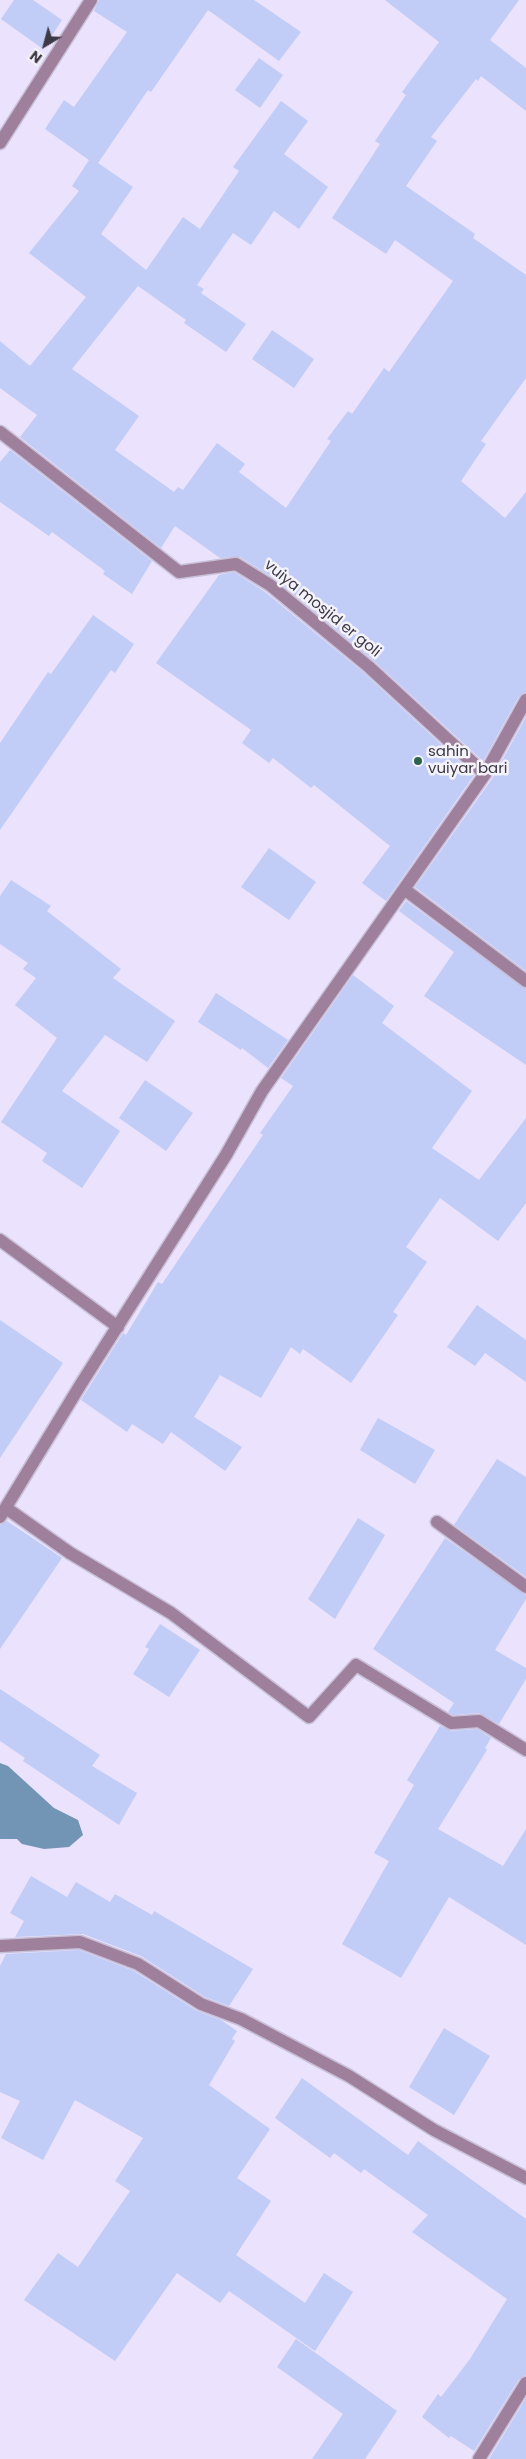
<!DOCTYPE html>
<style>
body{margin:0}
#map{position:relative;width:526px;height:2459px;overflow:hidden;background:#ebe2fd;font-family:Poppins,sans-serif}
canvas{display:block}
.north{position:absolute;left:20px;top:20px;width:50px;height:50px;-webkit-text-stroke:4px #f5f3fa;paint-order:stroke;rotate:217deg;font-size:14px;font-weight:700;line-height:20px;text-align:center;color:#3d3845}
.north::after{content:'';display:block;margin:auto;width:18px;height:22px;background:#3d3845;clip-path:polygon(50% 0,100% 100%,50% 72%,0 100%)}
</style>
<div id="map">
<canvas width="526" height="2459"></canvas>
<div class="north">N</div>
</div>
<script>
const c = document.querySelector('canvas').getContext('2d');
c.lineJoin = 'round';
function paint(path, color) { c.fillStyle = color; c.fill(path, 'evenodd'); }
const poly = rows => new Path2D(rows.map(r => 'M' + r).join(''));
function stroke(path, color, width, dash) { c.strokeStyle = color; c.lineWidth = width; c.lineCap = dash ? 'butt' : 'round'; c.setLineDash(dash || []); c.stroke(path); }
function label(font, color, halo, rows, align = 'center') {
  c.font = font + ' Poppins,sans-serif'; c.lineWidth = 5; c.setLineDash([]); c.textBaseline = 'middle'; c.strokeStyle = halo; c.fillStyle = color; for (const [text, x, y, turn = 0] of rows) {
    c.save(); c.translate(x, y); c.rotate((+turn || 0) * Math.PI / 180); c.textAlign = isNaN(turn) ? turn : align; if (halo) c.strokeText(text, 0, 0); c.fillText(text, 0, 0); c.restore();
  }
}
paint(poly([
 [0,1763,8,1766,54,1808,78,1820,83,1835,69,1847,44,1849,22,1844,17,1839,0,1839]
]), '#7395b5');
paint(poly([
 [14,0,33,0,62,20,43,49,1,19],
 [99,0,254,0,301,32,279,61,208,10,151,92,148,90,98,163,133,187,101,234,146,270,183,217,200,229,239,171,233,167,281,101,308,121,284,154,328,187,299,229,274,211,251,245,233,233,197,285,204,289,201,293,246,324,226,352,184,323,186,320,138,286,72,369,139,416,115,450,174,492,178,487,183,490,217,443,245,464,239,472,286,508,331,441,327,439,348,411,352,414,384,368,389,372,453,281,395,240,386,254,332,218,380,144,375,141,406,95,402,92,439,42,385,0,519,0,490,40,526,68,526,111,481,76,478,81,476,79,431,137,437,141,406,186,475,234,473,238,526,275,526,378,481,441,486,444,461,481,505,518,526,492,526,692,519,696,483,761,374,661,274,578,240,557,220,558,175,526,161,548,20,437,37,415,0,388,0,341,30,366,86,297,29,253,79,191,72,186,89,160,45,129,64,100,74,107,127,32,94,11],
 [259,58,283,75,260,108,235,90],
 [272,330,314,359,294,388,252,359],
 [10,450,152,561,132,594,103,574,105,571,52,532,49,536,0,502,0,462],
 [234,572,265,592,364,673,474,775,386,901,362,883,390,846,314,785,311,788,273,758,269,763,242,743,251,730,156,663,219,575],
 [93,615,134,644,115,673,111,670,0,830,0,743,48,672,51,674],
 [526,717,526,971,415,887,492,779],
 [269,848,316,882,289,920,241,887],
 [11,880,51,906,47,911,121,969,113,978,175,1021,147,1062,105,1035,62,1091,120,1131,82,1188,42,1161,47,1153,1,1122,57,1038,15,1005,36,978,23,969,28,963,0,944,0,896],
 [406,901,526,989,526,1065,424,996,454,952,399,911],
 [353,975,394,1006,382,1023,472,1091,432,1148,479,1180,526,1118,526,1203,498,1241,440,1198,406,1247,427,1262,393,1312,398,1315,351,1383,303,1349,300,1354,291,1347,261,1398,220,1375,194,1417,242,1447,225,1471,171,1432,163,1444,132,1424,127,1432,81,1400,123,1333,126,1335,158,1282,162,1284,263,1135,260,1133,293,1086,281,1078],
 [216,993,288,1040,268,1068,242,1048,241,1050,198,1022],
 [145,1080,193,1113,166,1151,119,1118],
 [477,1305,526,1340,526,1382,485,1353,475,1366,447,1347],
 [0,1320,63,1363,0,1458],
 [378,1418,435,1450,415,1484,360,1450],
 [497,1459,526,1477,526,1577,454,1525],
 [358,1518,385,1535,335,1619,308,1599],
 [7,1521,62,1558,0,1649,0,1525],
 [445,1538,526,1595,526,1599,495,1650,526,1668,526,1679,499,1724,479,1713,453,1715,448,1712,454,1703,373,1649],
 [160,1624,200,1650,169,1697,133,1674,149,1649,145,1647],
 [0,1689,100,1755,92,1766,137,1793,119,1825,23,1761,25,1758,0,1741],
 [440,1726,451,1731,477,1729,491,1738,485,1748,487,1750,438,1829,503,1866,526,1829,526,1945,449,1897,401,1978,342,1944,389,1861,374,1853,414,1785,407,1780],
 [31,1876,67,1897,76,1882,110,1902,115,1894,152,1915,154,1911,253,1969,229,2006,205,1997,141,1956,83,1934,15,1937,24,1921,10,1913],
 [79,1950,134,1971,197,2011,221,2020,237,2031,232,2039,235,2041,209,2085,270,2129,237,2178,271,2201,236,2255,305,2303,324,2273,353,2292,315,2351,229,2291,220,2303,177,2273,115,2361,24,2300,58,2253,78,2267,130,2191,115,2181,143,2138,75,2100,43,2160,1,2138,20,2101,0,2092,0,1966,6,1954],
 [444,2028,490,2056,454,2115,409,2087],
 [302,2078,408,2155,418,2141,526,2219,526,2375,519,2379,474,2451,451,2436,449,2438,422,2417,438,2394,441,2397,470,2359,507,2299,412,2232,428,2215,364,2169,361,2173,334,2153,330,2158,275,2118],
 [296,2339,397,2411,365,2459,312,2459,343,2414,277,2367],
 [526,2398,526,2459,489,2459]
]), '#c1ccf7');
const minor = poly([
 [0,143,91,0],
 [0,432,179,572,236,564,270,585,369,667,485,774],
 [404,889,526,981],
 [0,1240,118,1327],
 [6,1508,70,1553,171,1613,309,1717,356,1665,451,1723,479,1721,526,1750],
 [0,1517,81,1384,226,1155,262,1091,485,774,526,700],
 [437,1522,526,1587],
 [0,1946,80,1942,138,1964,201,2004,241,2019,349,2076,434,2130,526,2178],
 [479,2459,526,2383]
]);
stroke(minor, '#c8c0d8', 15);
stroke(minor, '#9e809c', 12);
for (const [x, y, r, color] of [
 [418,761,5,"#2a644e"]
]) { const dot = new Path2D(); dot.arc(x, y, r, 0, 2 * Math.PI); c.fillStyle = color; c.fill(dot); stroke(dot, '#f5f3fa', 2); }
label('15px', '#3d3845', '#f5f3fa', [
 ["vuiya mosjid er goli",322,609,39]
]);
label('15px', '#3d3845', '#f5f3fa', [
 ["sahin",428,752],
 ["vuiyar bari",428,769]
], 'left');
</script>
